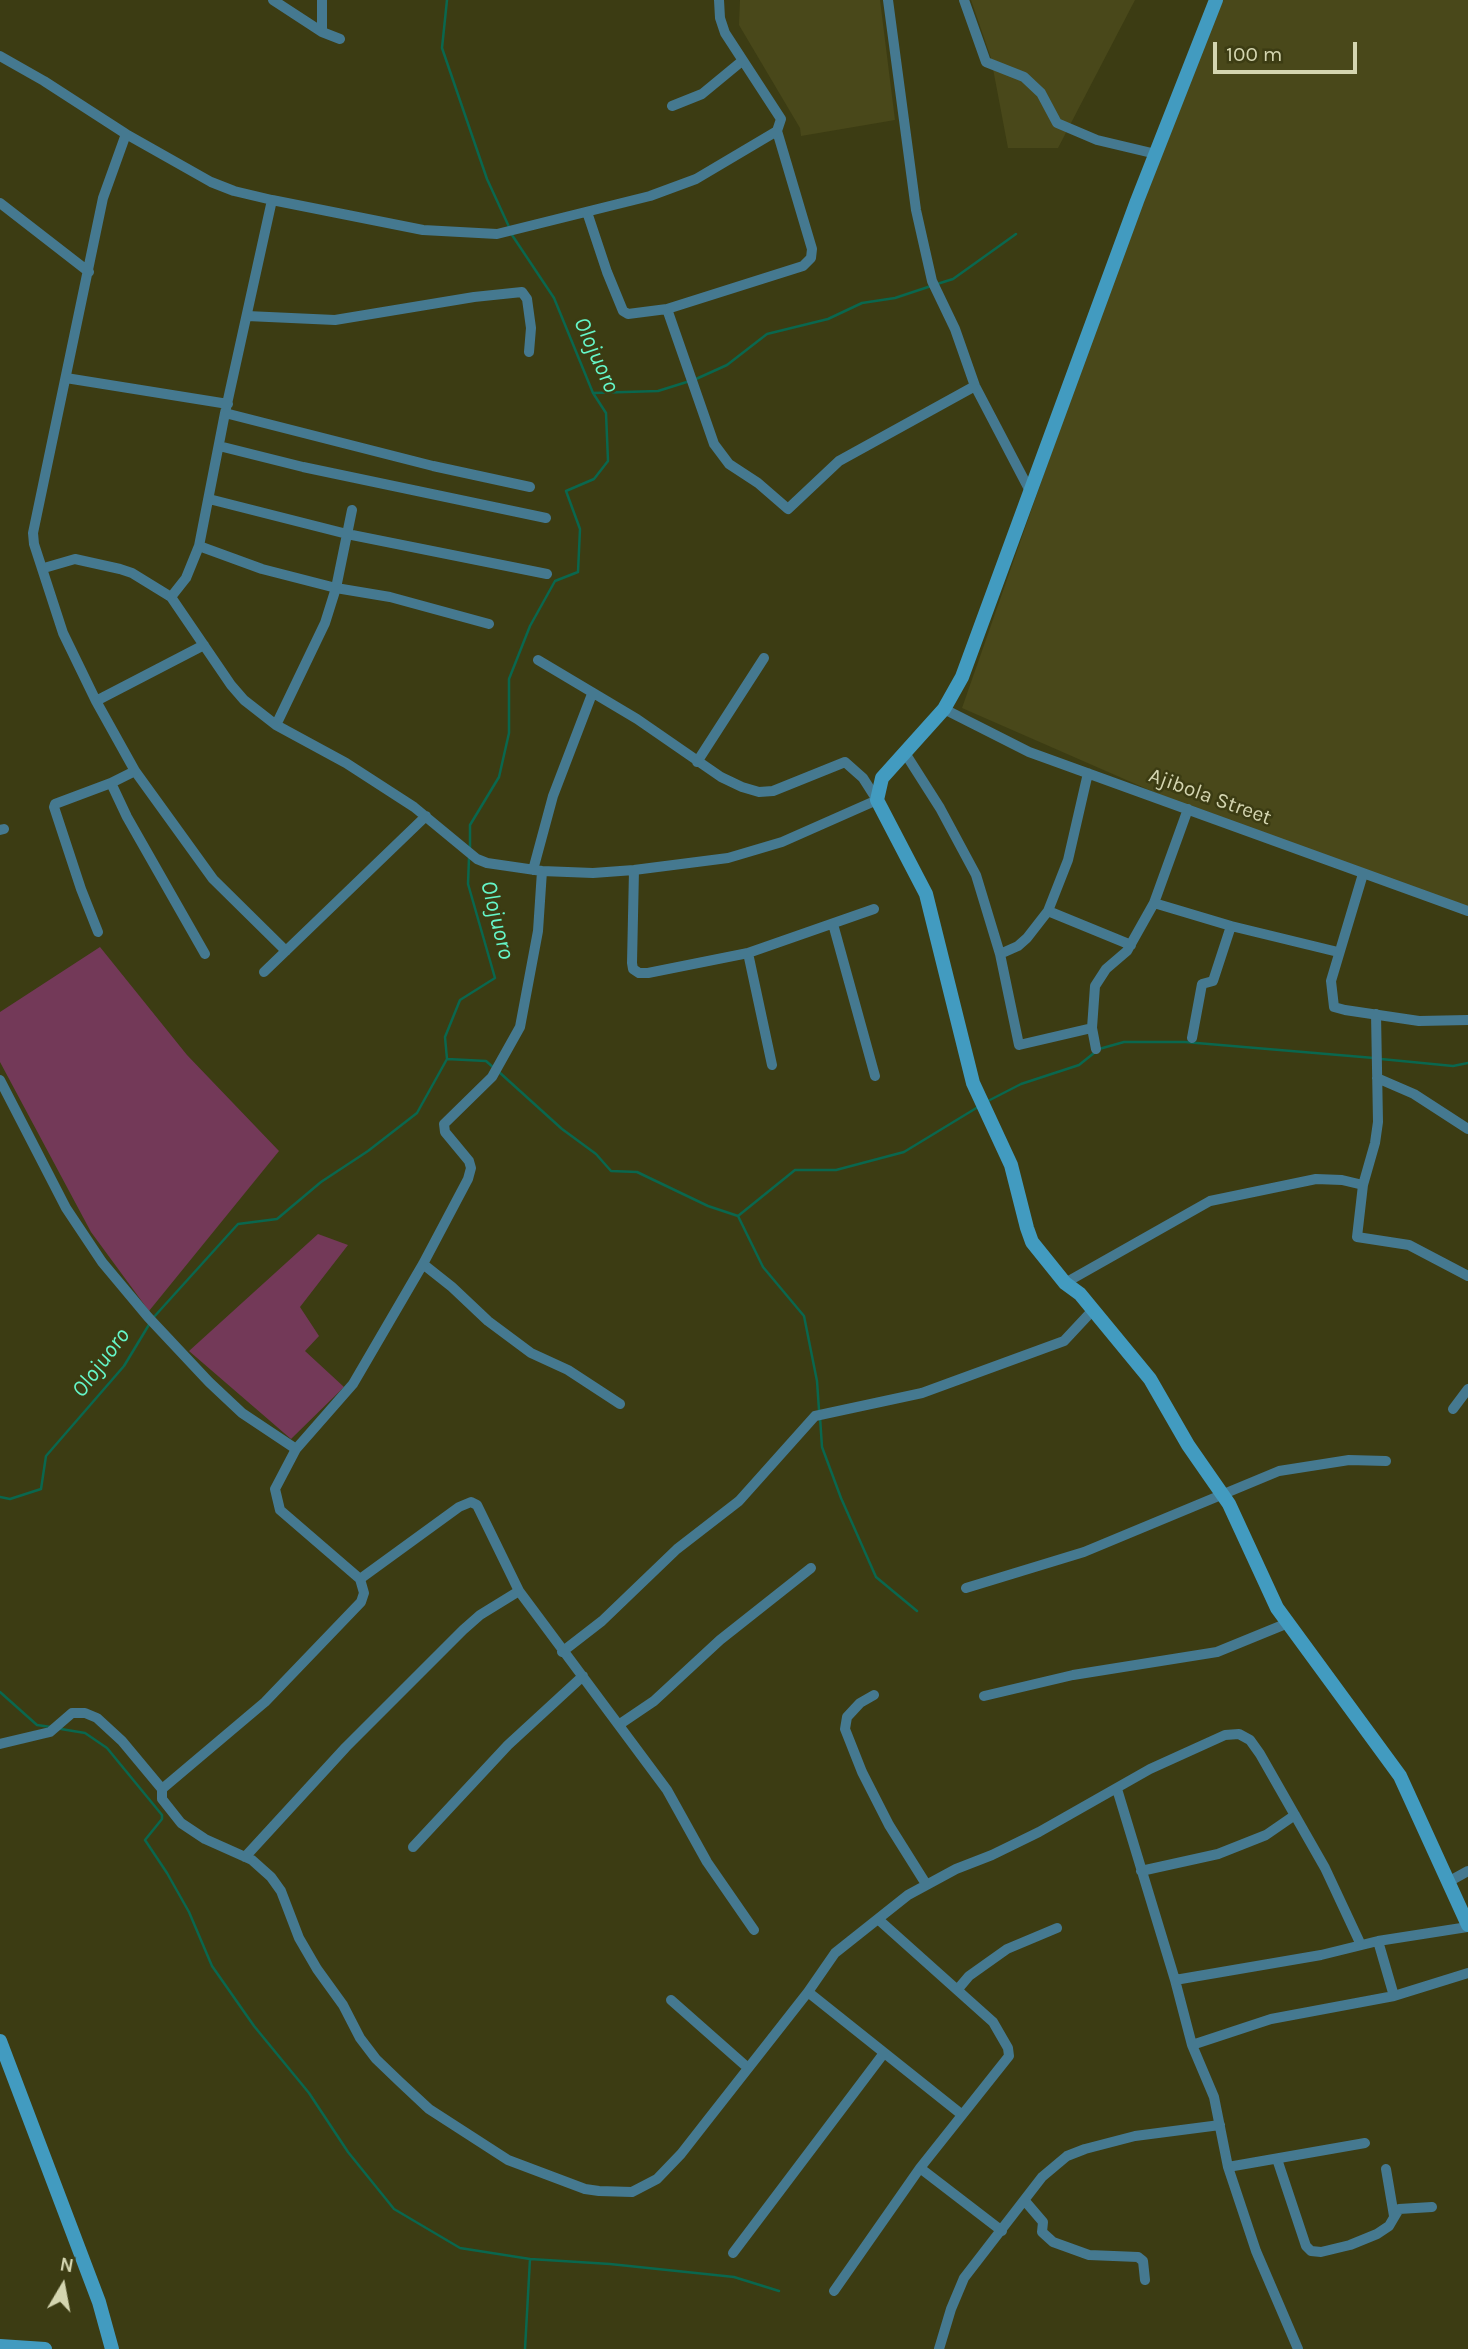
<!DOCTYPE html>
<style>
body{margin:0}
#map{position:relative;width:1468px;height:2349px;overflow:hidden;background:#3c3c13;font-family:Karla,sans-serif}
canvas{display:block}
.north{position:absolute;left:28px;top:2251px;width:70px;height:70px;-webkit-text-stroke:5px #3c3c13;paint-order:stroke;rotate:10deg;font-size:19px;font-weight:700;line-height:28px;text-align:center;color:#d4d5b0}
.north::after{content:'';display:block;margin:auto;width:24px;height:32px;background:#d4d5b0;clip-path:polygon(50% 0,100% 100%,50% 72%,0 100%)}
.scale{position:absolute;left:1213px;top:42px;width:144px;height:32px;box-sizing:border-box;border:4px solid #d4d5b0;border-top:0;padding-left:9px;font-size:21px;line-height:24px;white-space:nowrap;color:#d4d5b0;-webkit-text-stroke:5px #3c3c13;paint-order:stroke}
</style>
<div id="map">
<canvas width="1468" height="2349"></canvas>
<div class="north">N</div>
<div class="scale">100 m</div>
</div>
<script>
const c = document.querySelector('canvas').getContext('2d');
c.lineJoin = 'round';
function paint(path, color) { c.fillStyle = color; c.fill(path, 'evenodd'); }
const poly = rows => new Path2D(rows.map(r => 'M' + r).join(''));
function stroke(path, color, width, dash) { c.strokeStyle = color; c.lineWidth = width; c.lineCap = dash ? 'butt' : 'round'; c.setLineDash(dash || []); c.stroke(path); }
function label(font, color, halo, rows, align = 'center') {
  c.font = font + ' Karla,sans-serif'; c.lineWidth = 5; c.setLineDash([]); c.textBaseline = 'middle'; c.strokeStyle = halo; c.fillStyle = color; for (const [text, x, y, turn = 0] of rows) {
    c.save(); c.translate(x, y); c.rotate((+turn || 0) * Math.PI / 180); c.textAlign = isNaN(turn) ? turn : align; if (halo) c.strokeText(text, 0, 0); c.fillText(text, 0, 0); c.restore();
  }
}
paint(poly([
 [740,0,880,0,895,120,801,136,800,128,739,25],
 [971,0,1135,0,1058,148,1008,148,991,58],
 [1210,0,1468,0,1468,909,1227,824,962,708]
]), '#49481a');
paint(poly([
 [100,947,187,1055,279,1151,149,1311,91,1232,0,1062,0,1012],
 [318,1234,348,1245,300,1307,319,1336,305,1351,344,1387,291,1439,189,1351]
]), '#733958');
stroke(poly([
 [447,0,442,48,487,179,510,229],
 [937,284,953,279,1016,234],
 [696,379,727,365,767,334,828,319,862,303,895,298,931,286],
 [593,393,658,391,690,381],
 [470,848,470,825,499,777,509,733,509,679,530,626,555,581,578,572,580,529,566,491,594,479,608,461,606,413,593,393,554,298,512,235],
 [1099,1049,1124,1042,1185,1042,1374,1058],
 [447,1059,486,1061,494,1068],
 [1381,1059,1453,1066,1468,1063],
 [499,1072,562,1129,596,1154,611,1171,637,1172,708,1206,738,1216,795,1170,836,1170,904,1152,978,1107],
 [986,1102,1021,1084,1079,1065,1094,1053],
 [738,1216,763,1267,804,1316,817,1381,819,1410],
 [153,1318,238,1224,277,1219,321,1182,368,1151,417,1113,447,1059,445,1037,460,1000,495,978,468,884,469,858],
 [820,1417,822,1447,841,1498,876,1577,917,1611],
 [0,1497,10,1499,41,1489,46,1456,124,1366,150,1323],
 [0,1692,37,1725,51,1727],
 [61,1729,85,1733,107,1748,162,1815,162,1819,145,1840,167,1873,189,1912,212,1966,254,2026,309,2093,348,2152,394,2209,460,2248,530,2259,525,2349],
 [530,2259,610,2264,734,2277,779,2291]
]), '#0a674e', 2.5);
stroke(poly([
 [273,0,322,32,340,39],
 [888,0,916,210,932,281,955,329,975,386,1031,493],
 [964,0,986,62,1024,77,1041,93,1057,123,1097,140,1156,154],
 [322,32,322,0],
 [0,56,44,81,126,134,211,182,234,191,272,200,423,230,497,234,650,196,696,179,777,131],
 [672,106,702,94,742,61],
 [126,134,103,198,33,533,34,544,63,633,96,701,135,771,213,879,286,951],
 [0,203,89,272],
 [587,212,607,272,623,311,628,314,667,309,803,266,811,258,812,249,777,131,781,119,725,33,720,18,719,0],
 [667,309,714,444,729,464,758,483,788,509,839,461,975,386],
 [247,316,335,320,474,297,522,292,527,299,531,328,529,352],
 [66,378,228,404],
 [225,413,433,466,530,487],
 [219,446,303,467,546,518],
 [209,499,347,534,547,574],
 [199,546,262,569,336,588,390,597,489,624],
 [44,568,75,559,120,569,132,573,171,597,231,685,244,700,276,725,346,763,414,807,477,859,487,863,542,871,593,873,634,870,728,858,782,842,877,800,863,778,845,762,773,791,759,792,742,787,721,777,637,719,538,660],
 [171,597,186,578,199,546,225,413,272,200],
 [96,701,204,645],
 [944,709,1029,752,1468,911],
 [276,725,325,623,336,588,352,510],
 [905,753,940,808,976,875,1000,954,1019,1045,1092,1028],
 [697,762,764,658],
 [135,771,111,783,127,817,205,954],
 [0,830,4,829],
 [533,870,553,796,592,694],
 [634,870,632,963,633,969,639,973,648,973,748,953,874,909],
 [1363,874,1331,981,1334,1007,1345,1010,1419,1021,1468,1020],
 [1154,903,1231,926,1338,952],
 [1048,911,1131,945],
 [833,924,875,1076],
 [98,932,81,889,54,807,55,804,111,783],
 [748,953,772,1065],
 [1000,954,1018,946,1027,938,1048,911,1068,860,1088,773],
 [264,972,426,816],
 [1376,1014,1378,1122,1375,1143,1363,1185,1357,1237,1409,1245,1468,1276],
 [1192,1038,1202,984,1213,981,1231,926],
 [1096,1049,1092,1028,1095,986,1106,969,1127,951,1154,903,1188,809],
 [1377,1078,1414,1094,1468,1129],
 [0,1080,66,1208,102,1262,148,1317,209,1382,242,1413,296,1449],
 [423,1264,452,1287,488,1321,531,1353,568,1370,620,1404],
 [1065,1283,1210,1201,1316,1179,1342,1180,1363,1185],
 [1453,1409,1468,1389],
 [360,1579,459,1507,471,1502,477,1505,519,1591,667,1790,707,1862,754,1930],
 [966,1588,1084,1552,1279,1471,1349,1460,1386,1461],
 [562,1652,602,1621,677,1549,739,1501,815,1416,922,1393,1064,1341,1092,1311],
 [874,1695,860,1703,847,1717,845,1729,862,1772,889,1825,926,1884],
 [984,1696,1073,1675,1217,1652,1288,1623],
 [620,1724,654,1701,720,1640,811,1568],
 [0,1744,50,1732,72,1713,85,1713,97,1718,122,1741,162,1789,162,1799,181,1823,205,1839,252,1860,271,1877,281,1891,299,1938,317,1969,343,2005,360,2038,376,2059,400,2082,429,2109,508,2160,585,2189,599,2191,632,2192,657,2179,681,2154,706,2122,808,1992,835,1953,908,1895,956,1869,992,1855,1039,1832,1150,1769,1225,1735,1239,1734,1250,1740,1260,1754,1325,1868,1361,1945],
 [162,1789,265,1702,361,1602,364,1593,360,1579,280,1510,275,1489,296,1449,353,1384,423,1264,468,1179,471,1168,469,1161,445,1132,444,1124,492,1077,520,1027,538,931,542,871],
 [1117,1789,1175,1980,1192,2045,1214,2097,1228,2167,1256,2251,1298,2349],
 [413,1847,508,1745,583,1676],
 [245,1857,346,1747,463,1630,480,1615,519,1591],
 [1141,1871,1218,1854,1266,1835,1295,1815],
 [1448,1882,1468,1871],
 [1378,1941,1394,1996],
 [1175,1980,1321,1955,1378,1941,1468,1927],
 [958,1989,969,1976,1007,1949,1057,1928],
 [808,1992,961,2114],
 [671,2000,748,2068],
 [1192,2045,1271,2019,1394,1996,1468,1973],
 [1277,2159,1306,2246,1311,2251,1321,2252,1350,2245,1377,2234,1389,2226,1399,2209,1432,2207],
 [1228,2167,1365,2143],
 [920,2168,1002,2231],
 [1386,2169,1394,2216],
 [1025,2201,1043,2222,1042,2232,1053,2242,1089,2255,1138,2257,1143,2261,1145,2280],
 [733,2253,884,2053],
 [834,2291,920,2168,1009,2056,1008,2048,993,2022,879,1920],
 [939,2349,951,2309,964,2278,1042,2177,1067,2156,1085,2149,1135,2136,1220,2125]
]), '#457990', 10);
stroke(poly([
 [1216,0,1137,201,962,677,944,709,882,778,877,800,926,894,973,1083,1011,1165,1027,1228,1032,1242,1065,1283,1080,1294,1150,1379,1188,1445,1229,1504,1277,1608,1400,1776,1468,1925],
 [0,2041,99,2302,112,2349],
 [0,2346,45,2349]
]), '#429bc0', 14);
label('21px', '#d4d5b0', '#3c3c13', [
 ["Ajibola Street",1210,797,20]
]);
label('italic 23px', '#65f6c8', '#3c3c13', [
 ["Olojuoro",596,355,66],
 ["Olojuoro",497,920,76],
 ["Olojuoro",101,1363,-53]
]);
</script>
